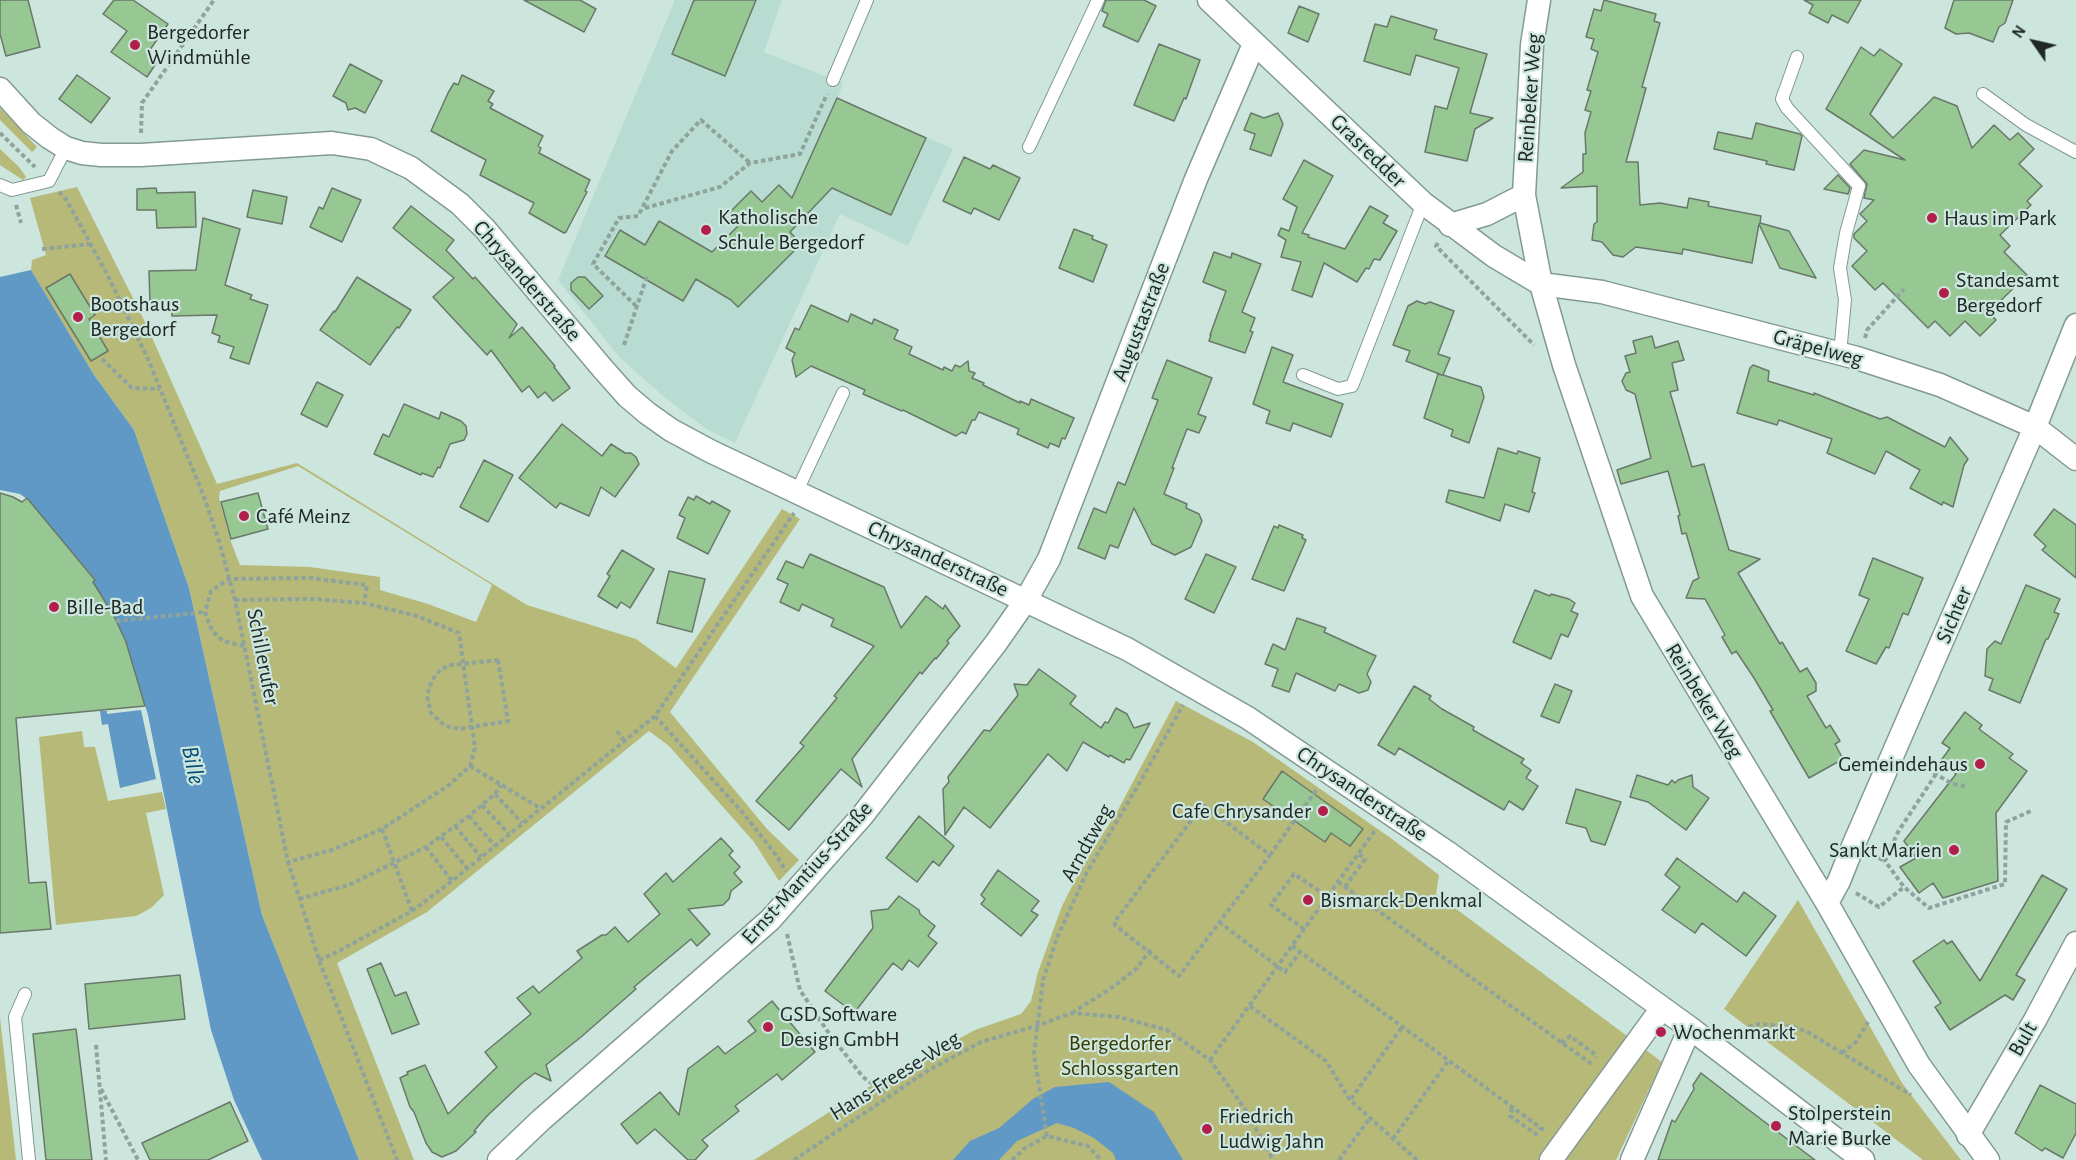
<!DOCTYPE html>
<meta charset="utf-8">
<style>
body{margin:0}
#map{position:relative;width:2076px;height:1160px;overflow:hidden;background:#cce6de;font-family:"Alegreya Sans",sans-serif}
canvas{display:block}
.north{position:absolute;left:2004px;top:12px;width:60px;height:60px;-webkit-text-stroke:4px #cce6de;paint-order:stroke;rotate:304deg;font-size:16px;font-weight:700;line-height:24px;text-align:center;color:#202927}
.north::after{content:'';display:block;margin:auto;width:21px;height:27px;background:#202927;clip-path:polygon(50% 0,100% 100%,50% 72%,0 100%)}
</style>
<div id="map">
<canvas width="2076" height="1160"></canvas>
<div class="north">N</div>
</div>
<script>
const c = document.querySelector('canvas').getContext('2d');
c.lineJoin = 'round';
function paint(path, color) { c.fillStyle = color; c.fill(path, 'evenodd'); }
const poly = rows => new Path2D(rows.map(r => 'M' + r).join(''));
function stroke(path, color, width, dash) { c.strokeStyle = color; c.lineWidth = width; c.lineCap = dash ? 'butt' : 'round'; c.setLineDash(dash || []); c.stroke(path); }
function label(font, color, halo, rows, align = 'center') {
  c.font = font + ' "Alegreya Sans",sans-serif'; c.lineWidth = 4.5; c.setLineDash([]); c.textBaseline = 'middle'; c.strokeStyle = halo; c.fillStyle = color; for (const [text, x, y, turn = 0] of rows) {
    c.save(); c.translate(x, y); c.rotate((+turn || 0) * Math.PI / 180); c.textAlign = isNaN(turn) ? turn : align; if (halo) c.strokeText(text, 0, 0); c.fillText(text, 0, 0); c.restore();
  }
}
paint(poly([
 [675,0,782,0,764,52,843,83,838,98,953,149,908,246,840,214,735,443,706,429,663,396,619,357,558,280]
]), '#b9dcd2');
paint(poly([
 [0,108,37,147,32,152,0,120],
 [0,149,19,167,26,177,23,180,0,165],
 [77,187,146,324,217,484,297,463,527,605,636,639,676,668,782,509,800,519,670,712,767,829,799,860,779,881,754,842,669,746,649,731,427,912,337,963,414,1160,359,1160,262,915,189,588,134,430,94,375,31,270,32,260,46,255,30,198],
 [298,466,492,585,476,622,428,604,380,590,380,577,310,567,240,565,231,542,219,498,220,491],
 [1176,701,1253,742,1392,839,1439,875,1436,894,1662,1062,1616,1160,754,1160,867,1088,975,1030,1021,1014,1031,1001,1038,972,1062,906,1082,867,1118,810],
 [82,731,84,747,95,747,108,801,162,792,166,809,146,813,164,895,151,908,136,916,56,925,39,737],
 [1798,900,1902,1083,1961,1160,1923,1160,1724,1009],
 [0,1018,16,1160,0,1160]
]), '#b6b978');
paint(poly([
 [31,270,94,375,134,430,189,588,262,915,359,1160,262,1160,234,1100,211,1030,148,715,126,642,114,616,93,582,95,579,27,499,20,494,0,490,0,277],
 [141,710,156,779,120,788,108,724,102,725,100,711,107,711,107,714],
 [1109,1082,1154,1112,1183,1160,1116,1160,1113,1153,1094,1138,1074,1128,1057,1123,1017,1141,999,1160,953,1160,970,1141,999,1128,1033,1099,1055,1087]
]), '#6099c5');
const building = poly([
 [0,0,28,0,40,47,6,56,0,34,0,0],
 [114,0,133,0,168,24,147,54,157,62,147,77,111,52,127,31,103,14,114,0],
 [524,0,580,0,596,9,584,32,524,0],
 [694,0,756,0,725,76,672,54,694,0],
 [1106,0,1144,0,1156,6,1138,42,1103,26,1108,14,1102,11,1106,0],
 [1604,0,1656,14,1654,21,1660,23,1642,87,1646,88,1626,162,1638,162,1640,205,1660,203,1687,208,1689,198,1709,202,1708,206,1761,216,1760,223,1789,231,1816,278,1780,268,1759,224,1752,263,1683,249,1682,254,1636,247,1623,257,1613,255,1602,242,1592,240,1594,224,1597,222,1597,186,1561,188,1583,172,1583,154,1586,154,1585,133,1591,112,1585,110,1591,91,1587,90,1598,52,1591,49,1594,39,1586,37,1594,9,1601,11,1604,0],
 [1804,0,1861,0,1848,23,1832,15,1828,23,1809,13,1813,5,1804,0],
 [1954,0,2013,0,2005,23,1999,27,1993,42,1969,33,1956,34,1945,28,1954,0],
 [1299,6,1319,14,1308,42,1288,33,1299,6],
 [1391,16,1437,30,1434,39,1487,54,1470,113,1493,118,1475,129,1467,161,1425,152,1435,106,1447,109,1459,68,1416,55,1410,75,1364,61,1375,24,1387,27,1391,16],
 [1159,44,1200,60,1186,99,1184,98,1174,121,1134,105,1159,44],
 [1861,47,1874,56,1880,49,1902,64,1870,114,1893,138,1934,97,1957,106,1972,148,1994,125,2010,140,2018,133,2034,149,2019,164,2042,186,2027,201,2031,205,2000,235,2010,246,2004,252,2027,275,1989,312,1996,320,1980,336,1965,321,1950,336,1935,321,1928,328,1883,283,1875,290,1852,266,1867,251,1854,238,1854,234,1867,221,1860,214,1874,200,1864,198,1867,184,1850,164,1864,150,1905,160,1826,109,1861,47],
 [350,64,382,81,365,113,355,108,348,110,346,103,333,96,350,64],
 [77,75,110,98,91,123,59,99,77,75],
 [462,75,494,91,488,101,493,104,490,108,543,136,538,146,541,148,539,153,590,180,585,191,587,192,566,232,564,233,529,213,534,203,480,175,486,160,431,131,448,93,454,83,458,85,462,75],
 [837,98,926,138,891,215,832,188,790,232,801,244,738,307,731,300,696,279,683,301,605,256,620,230,645,245,659,221,712,252,740,224,729,213,751,191,762,202,779,185,792,198,837,98],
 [1251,113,1264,118,1278,113,1283,124,1271,156,1250,149,1255,134,1244,130,1251,113],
 [1756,123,1800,134,1802,136,1794,170,1766,164,1767,161,1714,149,1718,132,1752,139,1756,123],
 [964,157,990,169,993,165,1020,178,999,220,974,208,971,214,943,201,964,157],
 [1304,160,1333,176,1302,233,1309,235,1308,237,1345,249,1370,206,1388,216,1383,223,1397,231,1380,260,1374,259,1369,269,1366,268,1357,282,1324,263,1312,297,1292,290,1301,262,1281,257,1286,240,1278,235,1281,228,1289,231,1297,207,1283,199,1304,160],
 [1838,175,1850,188,1848,194,1824,189,1838,175],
 [156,188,157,193,195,192,196,227,157,228,156,210,137,210,137,189,156,188],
 [332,188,361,200,342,242,310,227,319,207,323,209,332,188],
 [253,190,287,197,282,224,247,217,253,190],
 [411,206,454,240,446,250,473,279,475,277,517,324,509,338,522,327,555,366,554,367,570,388,553,401,545,392,538,398,529,386,522,392,491,350,487,355,433,297,454,278,393,228,411,206],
 [203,218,240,229,225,285,252,295,250,299,268,305,249,364,230,358,234,347,218,342,220,336,212,333,217,315,172,316,171,304,150,304,149,271,196,270,203,218],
 [1074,229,1093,236,1092,239,1107,245,1093,282,1059,268,1074,229],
 [1214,252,1231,258,1232,253,1261,264,1242,312,1255,318,1250,331,1253,332,1245,353,1209,341,1211,335,1210,335,1226,291,1203,282,1214,252],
 [70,274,95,315,89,319,108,351,91,361,46,288,70,274],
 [357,277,411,310,399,328,397,327,370,365,320,330,334,311,335,312,357,277],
 [578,277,585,277,603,296,589,309,571,290,571,283,578,277],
 [1417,301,1425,304,1430,302,1454,311,1438,354,1450,358,1443,375,1481,387,1484,397,1469,443,1451,436,1453,430,1424,418,1438,374,1442,375,1406,361,1410,351,1393,345,1408,306,1417,301],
 [811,305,848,322,851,314,872,324,874,319,898,330,894,339,912,347,909,354,943,370,944,367,952,371,955,365,960,367,968,361,969,371,975,373,972,378,984,383,983,385,1020,403,1020,401,1029,405,1031,399,1074,418,1065,439,1062,438,1059,447,1050,443,1048,448,1017,434,1019,429,979,412,975,420,972,420,966,434,962,432,956,436,903,410,902,411,863,394,865,390,811,366,796,377,792,360,795,353,786,348,795,328,799,330,811,305],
 [1652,336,1655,348,1678,341,1684,360,1672,363,1678,390,1670,392,1692,467,1704,464,1729,550,1760,559,1738,573,1780,644,1782,642,1800,672,1807,668,1816,683,1816,691,1807,696,1826,728,1830,725,1840,741,1835,744,1843,759,1809,778,1770,711,1773,710,1754,678,1736,651,1732,654,1722,637,1725,635,1705,599,1686,598,1693,581,1699,578,1686,533,1682,534,1678,516,1680,515,1668,471,1621,484,1617,470,1651,458,1635,394,1626,390,1622,381,1626,373,1630,372,1625,356,1636,353,1633,341,1652,336],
 [1272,347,1293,355,1283,382,1343,404,1331,437,1293,423,1290,431,1266,423,1270,411,1253,404,1272,347],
 [1167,360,1212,378,1198,414,1206,417,1199,433,1187,429,1172,468,1174,468,1164,494,1187,504,1186,508,1199,514,1202,521,1191,547,1175,555,1152,544,1134,508,1118,548,1110,545,1105,559,1078,548,1094,508,1106,513,1118,482,1125,485,1158,400,1152,398,1167,360],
 [1753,365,1769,371,1768,381,1814,395,1814,393,1880,419,1887,417,1945,447,1950,437,1968,459,1964,465,1953,507,1943,502,1942,505,1910,488,1920,470,1886,451,1875,474,1827,453,1832,439,1779,420,1777,425,1737,413,1750,368,1753,365],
 [317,382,343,395,327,427,301,414,317,382],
 [404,404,439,419,441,412,461,421,466,426,467,434,464,440,450,444,440,468,438,467,433,477,422,473,421,475,374,454,383,434,389,437,404,404],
 [562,424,602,456,611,444,625,453,631,453,636,457,639,464,615,497,601,487,589,516,560,503,556,508,519,478,562,424],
 [1498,448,1517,454,1518,451,1540,458,1532,492,1535,493,1529,512,1505,504,1500,521,1446,502,1449,490,1484,498,1498,448],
 [484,460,513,475,488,522,460,507,484,460],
 [0,493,13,497,22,502,27,498,95,580,93,582,114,616,126,642,145,706,16,718,29,883,46,882,51,929,0,933,0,493],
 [258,493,268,529,231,539,221,502,258,493],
 [696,496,710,504,712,501,730,511,708,554,677,538,685,518,679,515,688,497,694,500,696,496],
 [2054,509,2076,525,2076,578,2042,550,2046,546,2034,535,2054,509],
 [1279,525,1303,535,1302,538,1306,540,1284,591,1252,579,1274,526,1278,528,1279,525],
 [622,550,654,569,630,608,621,602,617,608,598,596,610,576,607,574,622,550],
 [810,554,884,587,901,628,926,596,943,609,945,605,960,626,947,641,949,643,936,659,935,658,922,674,920,672,852,759,862,787,841,769,789,830,756,801,804,746,800,743,837,698,834,696,874,646,831,626,834,619,802,604,799,611,780,602,788,584,777,579,786,561,803,568,810,554],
 [1206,554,1236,567,1214,613,1185,599,1206,554],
 [1873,558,1923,578,1908,615,1903,613,1889,648,1886,647,1876,664,1846,651,1869,599,1859,595,1873,558],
 [669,571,705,579,692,632,657,623,669,571],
 [2026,585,2060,599,2054,612,2059,614,2048,639,2046,639,2020,703,1989,690,1993,679,1985,676,1987,649,1995,641,2001,644,2026,585],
 [1535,590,1550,596,1551,594,1569,599,1575,603,1571,611,1578,614,1568,637,1561,634,1551,659,1513,642,1535,590],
 [1297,618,1326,628,1324,632,1376,656,1367,674,1371,682,1368,690,1359,693,1339,684,1335,691,1296,673,1289,692,1272,686,1278,669,1265,664,1273,644,1285,650,1297,618],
 [1039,669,1076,696,1070,704,1101,728,1105,722,1108,723,1116,708,1127,714,1134,728,1150,723,1130,760,1126,759,1124,763,1110,755,1109,757,1083,742,1067,771,1048,754,990,828,964,807,945,835,943,789,949,782,948,777,984,730,990,731,1018,695,1014,684,1027,685,1039,669],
 [1555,684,1572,691,1559,723,1541,716,1555,684],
 [1414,686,1431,696,1429,699,1442,709,1474,727,1473,730,1524,759,1521,763,1531,770,1526,778,1538,786,1523,810,1509,801,1504,810,1399,748,1395,755,1378,745,1414,686],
 [1965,712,1982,725,1979,729,2013,754,2009,758,2027,771,1996,813,1998,881,1943,898,1933,883,1919,893,1900,867,1916,858,1904,841,1956,774,1940,762,1950,748,1942,743,1965,712],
 [1282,771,1363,829,1350,846,1331,833,1325,842,1263,799,1282,771],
 [1637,775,1668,785,1672,780,1675,783,1678,780,1692,775,1693,787,1709,798,1686,830,1648,802,1630,797,1637,775],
 [1576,789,1621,802,1605,845,1591,841,1586,828,1566,823,1576,789],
 [919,816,954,846,939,866,933,861,917,882,886,858,919,816],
 [721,838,733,851,729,855,740,867,734,873,742,882,731,891,729,899,723,905,688,909,710,934,697,946,691,939,634,987,636,989,581,1037,546,1065,551,1081,535,1073,522,1083,487,1116,474,1131,476,1132,456,1151,442,1157,432,1152,426,1143,414,1112,410,1107,400,1078,408,1074,407,1072,425,1065,448,1114,497,1067,485,1052,531,1014,517,998,533,986,539,993,582,958,577,951,602,935,606,935,615,927,628,942,660,914,644,894,666,873,673,882,721,838],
 [1677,858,1737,902,1744,892,1776,916,1746,956,1702,923,1695,933,1662,910,1680,887,1665,875,1677,858],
 [998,870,1039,901,1031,911,1038,915,1021,936,981,904,985,899,981,895,998,870],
 [2042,875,2067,889,2016,975,2025,980,2013,1000,2005,995,1950,1030,1935,1007,1941,1003,1913,961,1944,940,1947,944,1952,941,1980,981,2042,875],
 [899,896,919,910,920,914,935,926,928,936,937,943,918,967,909,960,902,970,893,963,854,1013,825,991,873,928,871,911,888,909,899,896],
 [381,963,395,996,406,992,419,1024,392,1034,367,969,381,963],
 [180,975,185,1019,89,1029,85,984,180,975],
 [772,1001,815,1052,782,1080,777,1074,735,1106,739,1111,702,1140,708,1146,695,1160,688,1160,655,1129,637,1144,621,1124,660,1092,679,1115,688,1069,718,1046,725,1054,756,1031,748,1021,772,1001],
 [76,1029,92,1160,46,1160,33,1034,76,1029],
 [1701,1073,1745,1107,1815,1160,1658,1160,1672,1120,1675,1122,1694,1089,1693,1085,1701,1073],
 [2040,1085,2076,1104,2076,1133,2063,1158,2045,1148,2042,1151,2015,1133,2040,1085],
 [230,1102,248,1141,208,1160,150,1160,142,1143,230,1102]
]);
paint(building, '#97c894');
stroke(building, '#697868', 1.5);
const lane = poly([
 [1797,57,1782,99,1787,108,1859,186,1846,233,1840,268,1845,300,1840,354],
 [833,80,867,0],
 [1983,94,2026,125,2076,152],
 [1029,147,1098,0],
 [0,185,12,190,49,181,66,148],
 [1303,375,1338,389,1352,386,1423,203],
 [796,493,843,393],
 [25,994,15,1017,29,1160]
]);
const street = poly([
 [1209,0,1423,203,1494,256,1541,284,1602,292,1857,358,1940,385,2035,427,2076,459],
 [1539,0,1532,45,1524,195,1541,284,1564,365,1642,596,1827,903,1919,1065,1988,1160],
 [0,89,31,123,50,138,66,148,82,153,101,155,141,155,332,143,371,149,411,168,460,204,485,229,603,369,627,396,647,413,671,430,710,451,1127,649,1248,718,1447,852,1690,1028,1863,1160],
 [1450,225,1487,214,1524,195],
 [1827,903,1839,881,1853,846,2035,427,2076,325],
 [1968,1135,2035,1020,2076,943],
 [499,1160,541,1120,770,920,862,816,996,643,1026,600,1049,559,1196,179,1254,44],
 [1551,1160,1662,1008],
 [1632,1160,1690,1028]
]);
stroke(lane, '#829a93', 14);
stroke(street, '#829a93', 25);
stroke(poly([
 [0,133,35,167],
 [141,133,142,103,214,0],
 [59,192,66,199,109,278,148,359,204,497,220,544,235,600,288,862,319,960,397,1160],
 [16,205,21,223],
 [645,208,720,187,750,163,800,154,827,94],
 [1438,243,1436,246,1534,345],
 [42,249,90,244],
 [636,306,593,264,619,218,638,216,672,151,701,120,750,163],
 [1865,338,1867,330,1904,289],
 [624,345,647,276],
 [102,359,132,388,160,389],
 [235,600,313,599,364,603,417,616,459,633,475,748,470,766,449,785,382,829,332,850,288,862],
 [116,621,205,612],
 [244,646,223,641,212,631,205,612,211,591,229,579,310,578,367,585,364,603],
 [498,660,508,721,459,729,445,726,431,713,427,696,432,680,441,669,451,665,498,660],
 [655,716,743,813,776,855,786,871],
 [617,731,624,740],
 [1913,765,1921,766,1953,784,1965,786],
 [470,766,540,808],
 [1936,774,1898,832,1885,861,1904,887,1929,908,2005,884,2006,822,2031,811],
 [495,794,522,823],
 [482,805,509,834],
 [1203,805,1270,855,1179,976,1115,925,1115,921,1203,805],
 [469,816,495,846],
 [455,826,481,857],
 [382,829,412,911],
 [441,837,467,868],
 [426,847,452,881],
 [1270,855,1317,789],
 [1872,855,1885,861],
 [1338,882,1593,1065],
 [1345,887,1365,859,1359,854],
 [1856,893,1879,907,1904,887],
 [299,899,349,885,426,847,469,816,495,794,501,785],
 [1219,922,1285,972,1300,952],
 [1304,929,1271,905,1294,874,1328,897],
 [787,934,800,990,828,1032,863,1077,889,1096],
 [1292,946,1545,1131],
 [319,960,337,952,412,911,452,881,655,716,794,513],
 [1250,1006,1326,1061,1350,1100,1417,1160],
 [1072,1013,1113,987,1137,968,1151,949],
 [1739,1038,1747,1027,1760,1024,1794,1027,1806,1031,1911,1095],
 [1561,1043,1570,1036,1596,1055,1595,1057],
 [96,1045,106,1160],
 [1842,1053,1856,1042,1868,1022],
 [1210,1060,1376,829],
 [101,1089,138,1160],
 [1351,1099,1402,1027],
 [1512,1108,1510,1116,1536,1134,1540,1128],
 [1047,1136,1034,1054,1043,980,1057,938,1087,872,1143,777,1183,705],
 [1393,1139,1448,1061],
 [794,1160,929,1070,981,1042,1036,1026,1072,1013,1119,1017,1167,1030,1210,1060,1245,1109,1273,1160],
 [1012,1160,1025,1148,1047,1136,1088,1146,1101,1160],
 [1339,1160,1370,1118]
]), '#8fa39d', 4, [4.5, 3]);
stroke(lane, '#fff', 12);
stroke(street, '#fff', 22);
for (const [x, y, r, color] of [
 [135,45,6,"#b11f4a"],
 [1932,218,6,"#b11f4a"],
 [706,230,6,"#b11f4a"],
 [1944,293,6,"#b11f4a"],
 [78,317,6,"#b11f4a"],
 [244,516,6,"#b11f4a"],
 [54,607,6,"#b11f4a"],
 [1980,764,6,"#b11f4a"],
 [1323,811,6,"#b11f4a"],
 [1954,850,6,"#b11f4a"],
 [1308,900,6,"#b11f4a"],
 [768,1027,6,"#b11f4a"],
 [1661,1032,6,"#b11f4a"],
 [1776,1126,6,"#b11f4a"],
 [1207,1129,6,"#b11f4a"]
]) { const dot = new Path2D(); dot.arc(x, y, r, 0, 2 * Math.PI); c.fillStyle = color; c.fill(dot); stroke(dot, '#cce6de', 2); }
label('22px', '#202927', '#cce6de', [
 ["Bergedorfer",147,32],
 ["Windmühle",147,57],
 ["Katholische",718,217],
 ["Schule Bergedorf",718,242],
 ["Haus im Park",1944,218],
 ["Standesamt",1956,280],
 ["Bergedorf",1956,305],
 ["Bootshaus",90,304],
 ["Bergedorf",90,329],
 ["Café Meinz",256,516],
 ["Bille-Bad",66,607],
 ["Gemeindehaus",1968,764,"right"],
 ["Cafe Chrysander",1311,811,"right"],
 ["Sankt Marien",1942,850,"right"],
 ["Bismarck-Denkmal",1320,900],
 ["GSD Software",780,1014],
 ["Design GmbH",780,1039],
 ["Wochenmarkt",1673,1032],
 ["Stolperstein",1788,1113],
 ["Marie Burke",1788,1138],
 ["Friedrich",1219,1116],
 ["Ludwig Jahn",1219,1141]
], 'left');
label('22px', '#202927', '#cce6de', [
 ["Reinbeker Weg",1530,98,-86],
 ["Grasredder",1368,151,44],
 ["Chrysanderstraße",527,281,49],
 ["Augustastraße",1141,322,-69],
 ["Gräpelweg",1818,348,15],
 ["Chrysanderstraße",938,559,25],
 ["Sichter",1954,615,-67],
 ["Schillerufer",263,657,79],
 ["Reinbeker Weg",1704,701,59],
 ["Chrysanderstraße",1362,794,34],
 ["Arndtweg",1087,843,-61],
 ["Ernst-Mantius-Straße",807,873,-48],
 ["Bult",2023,1039,-60],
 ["Hans-Freese-Weg",895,1076,-32]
]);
label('22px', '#383901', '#cce6de', [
 ["Bergedorfer",1120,1043],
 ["Schlossgarten",1120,1068]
]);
label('italic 24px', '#014b75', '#cce6de', [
 ["Bille",193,765,78]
]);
</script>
